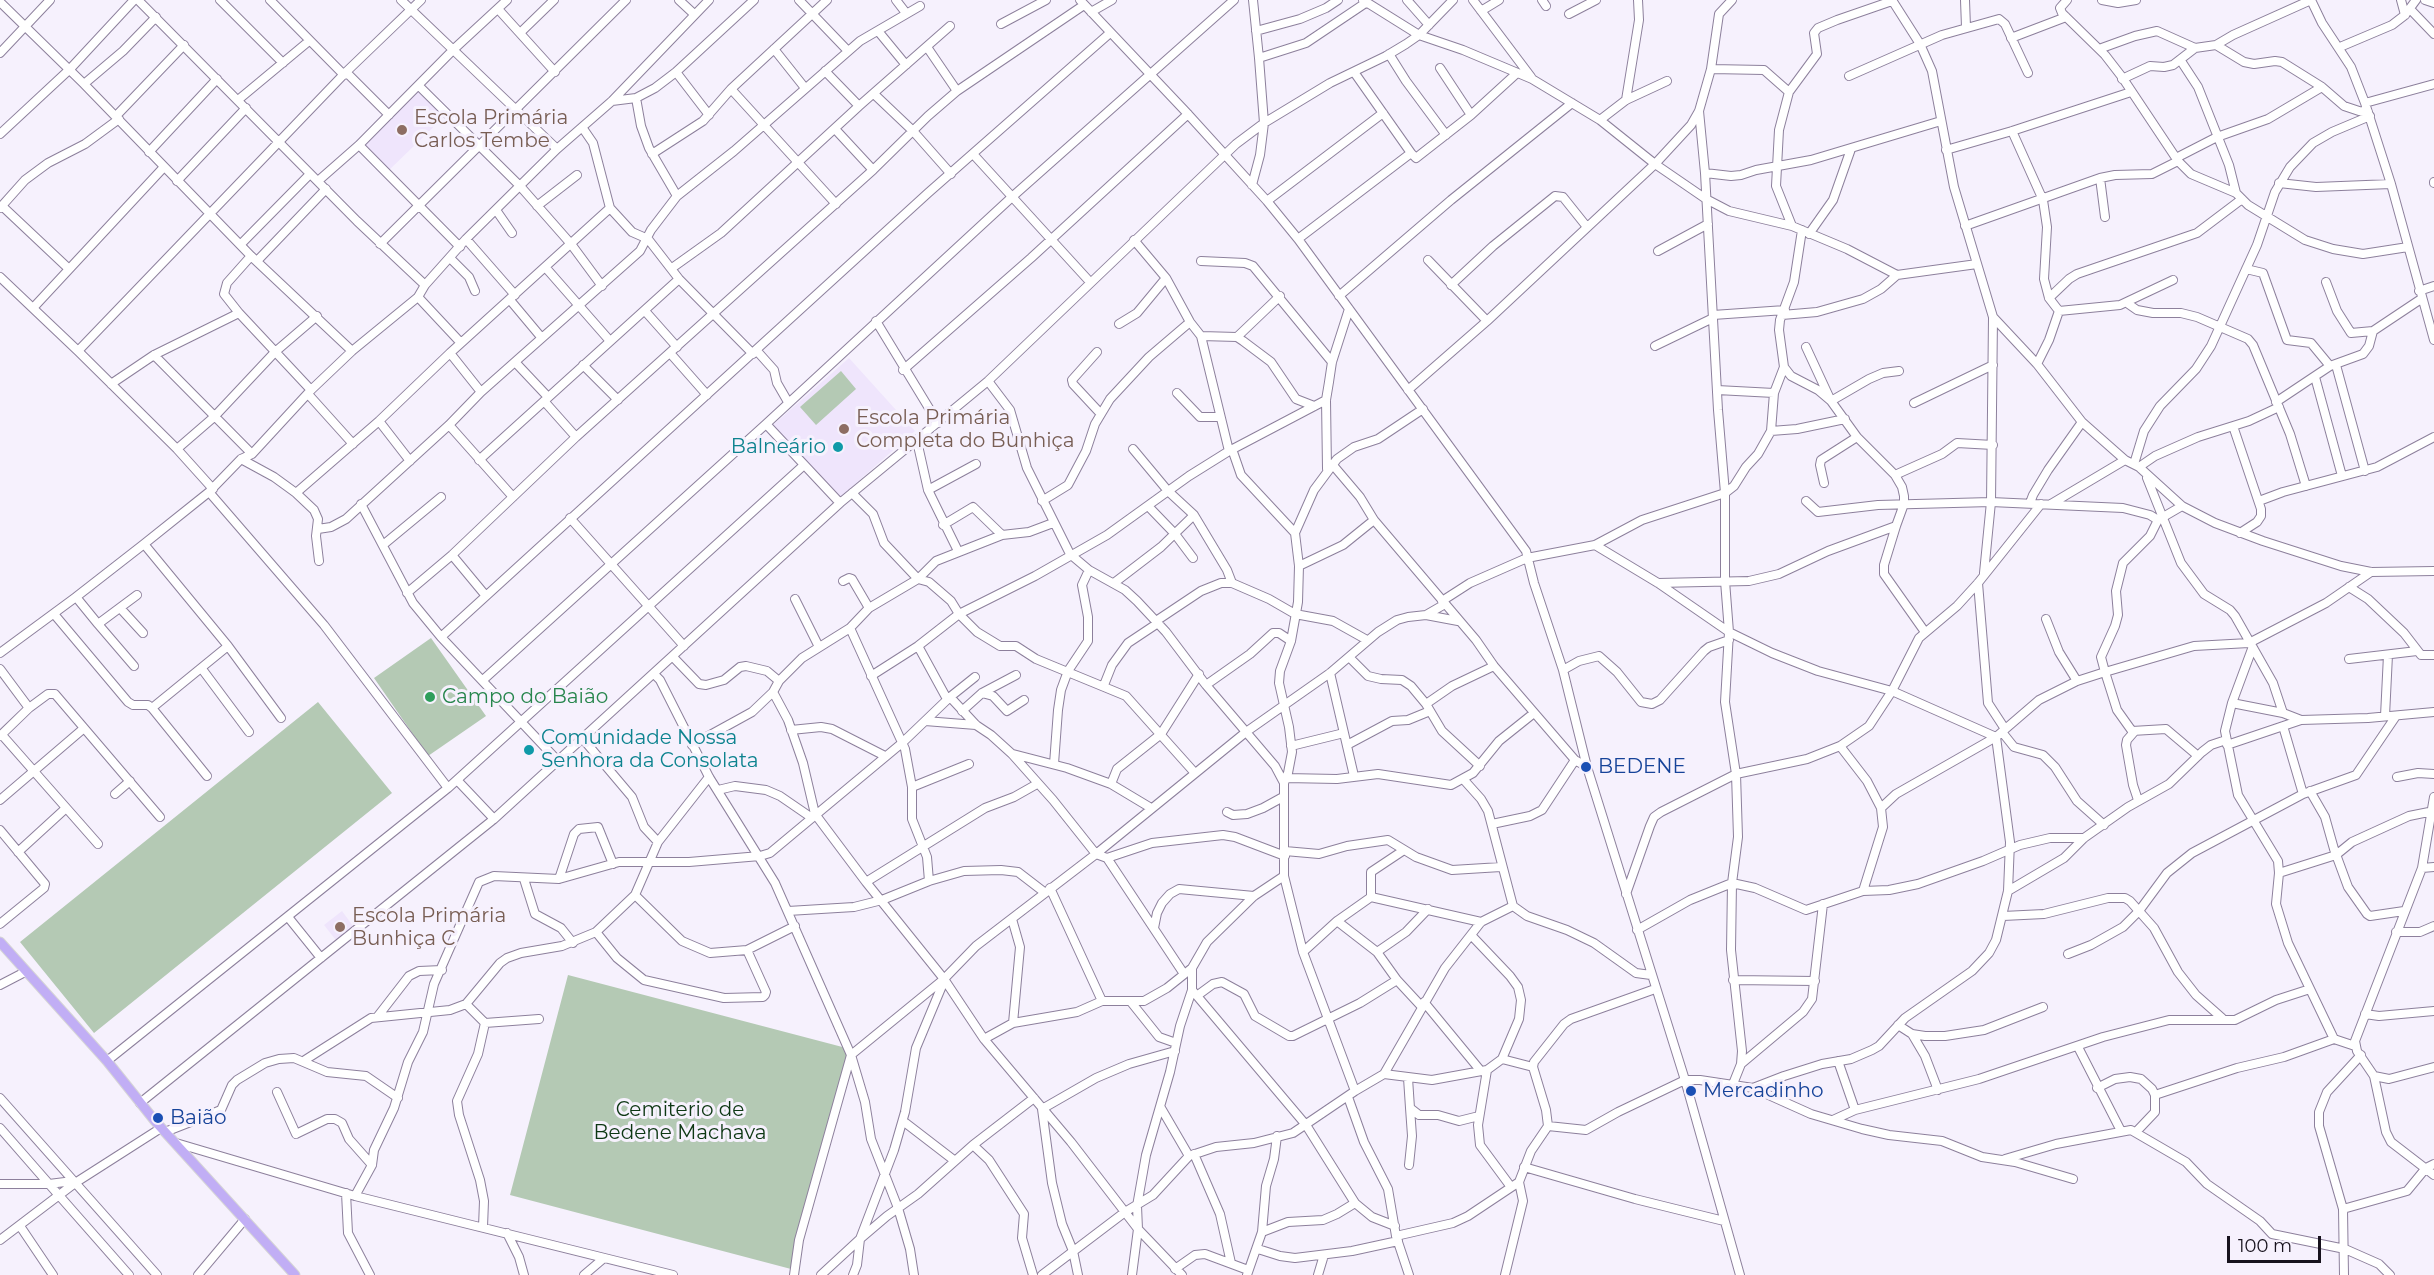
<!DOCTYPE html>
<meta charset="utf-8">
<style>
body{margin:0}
#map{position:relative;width:2434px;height:1275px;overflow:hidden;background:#f6f1fd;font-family:Montserrat,sans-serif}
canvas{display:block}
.scale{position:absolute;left:2227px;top:1236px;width:94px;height:27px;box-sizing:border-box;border:3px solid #17121d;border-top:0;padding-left:8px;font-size:18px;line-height:21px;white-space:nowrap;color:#17121d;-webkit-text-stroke:4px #f6f1fd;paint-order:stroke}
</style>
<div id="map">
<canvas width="2434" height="1275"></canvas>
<div class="scale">100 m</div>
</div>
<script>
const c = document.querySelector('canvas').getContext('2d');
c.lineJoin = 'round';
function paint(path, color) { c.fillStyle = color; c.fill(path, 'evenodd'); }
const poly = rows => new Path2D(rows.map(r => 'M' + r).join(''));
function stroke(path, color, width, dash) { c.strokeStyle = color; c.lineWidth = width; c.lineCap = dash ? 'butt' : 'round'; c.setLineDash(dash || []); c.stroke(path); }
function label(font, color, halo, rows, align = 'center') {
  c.font = font + ' Montserrat,sans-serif'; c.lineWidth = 6; c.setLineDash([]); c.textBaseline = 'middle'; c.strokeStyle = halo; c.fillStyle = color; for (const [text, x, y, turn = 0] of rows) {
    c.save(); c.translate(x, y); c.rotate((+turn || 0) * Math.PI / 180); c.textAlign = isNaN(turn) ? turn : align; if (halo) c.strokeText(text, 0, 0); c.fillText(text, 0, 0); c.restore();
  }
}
paint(poly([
 [419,86,446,115,386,173,359,145],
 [849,358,915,431,838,499,772,426],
 [342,911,356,930,339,944,324,925]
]), '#efe5fc');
paint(poly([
 [841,371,856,389,816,425,800,407],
 [431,638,486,716,428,756,374,678],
 [318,702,392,793,94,1033,20,942],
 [568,975,850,1049,791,1269,510,1195]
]), '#b4c9b4');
const minor = poly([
 [138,0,357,221,425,285],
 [220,0,283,63],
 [270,0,344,75],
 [401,0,557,149],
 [679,0,694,14],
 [799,0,848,51],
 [896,0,906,13],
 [1080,0,1186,112,1267,201,1298,239,1526,551,1534,583,1563,670,1587,767,1685,1080,1740,1275],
 [1363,0,1419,35,1463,50,1532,79,1600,120,1655,164,1706,199,1729,211,1792,226,1847,249,1897,275,1977,264],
 [1407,0,1429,25],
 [1473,0,1531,77],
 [1542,0,1546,6],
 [1892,0,1920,44,1932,71,1954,187,1993,317,2037,364,2082,422,2125,460,2139,467,2182,506,2215,523,2263,541,2341,566,2371,572,2434,571],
 [1965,0,1966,27],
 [2067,0,2060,8,2062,13,2105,55,2122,77,2178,161,2191,174,2236,193,2248,205,2305,240,2333,249,2363,254,2408,247],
 [2102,0,2118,3,2136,0],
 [2311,0,2322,23,2351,67,2365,103,2391,184,2434,340],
 [2401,0,2405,15],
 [2425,0,2434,3],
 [0,2,84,84,251,256,352,351],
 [498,9,555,72],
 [2410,9,2434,34],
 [1481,11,1499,0],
 [1091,12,1112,0],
 [1569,14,1596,0],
 [1001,24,1046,0],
 [878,31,906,65],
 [1256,31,1300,19,1326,8,1338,0],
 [520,33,554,0],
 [2011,38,2066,17],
 [2216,45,2244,62,2254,64,2275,61,2282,62,2322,87,2344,106,2359,111,2368,112],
 [927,47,957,91],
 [2340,47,2392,25,2405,15,2416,0],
 [774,49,805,88],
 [2099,49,2135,36,2157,31,2195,48,2216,45,2233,35,2311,0],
 [0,53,50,0],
 [1389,54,1406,81,1446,135],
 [1259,58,1306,43,1367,2],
 [2181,61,2198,87,2229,165,2236,193],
 [1440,68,1471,115],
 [1711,69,1764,70,1789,92],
 [825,71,859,106],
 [346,72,389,115],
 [676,72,709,115],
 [1354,72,1411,153,1416,158,1471,115,1517,73],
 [1849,76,1942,35,1999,19,2005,24,2028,73],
 [2122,79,2150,66,2164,67,2173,65,2195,48],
 [84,84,123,51,156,17],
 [419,86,520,186,571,244,602,286],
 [731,89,836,204],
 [874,94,913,131,951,174],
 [636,98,641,126,649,148,677,196],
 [238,100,309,41],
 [1626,100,1639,20,1638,0],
 [612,101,636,98,655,88,676,72,754,0],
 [2365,103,2434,84],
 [1699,111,1705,173,1718,410,1725,493,1725,581,1729,632,1725,702,1736,774,1738,837,1732,883,1731,950,1742,1051,1741,1064,1733,1084],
 [116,116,184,45],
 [1600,120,1626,100,1667,81],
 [582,127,593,143,610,208,632,232,648,239,679,279,753,354],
 [835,129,873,170],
 [2012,131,2043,200,2047,227,2044,279,2049,298,2059,311,2049,340,2037,364],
 [0,134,70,69,134,0],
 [359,145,460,247],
 [1946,150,2012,131,2131,92],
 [149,152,217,79],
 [652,154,703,121,731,89,827,0],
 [973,154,1090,282],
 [2176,158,2217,137,2268,119,2322,87],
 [1705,173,1731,176,1741,175,1756,170,1811,160,1941,121],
 [2100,178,2105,217],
 [177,181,246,108],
 [318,181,359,145,454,49,507,0],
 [2434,182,2434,183],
 [2279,183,2316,187,2391,184],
 [1252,185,1260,155,1264,123,1259,58,1253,0],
 [1267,201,1383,113],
 [2,206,69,269],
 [537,206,577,175],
 [0,208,25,180,48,163,85,144,119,119],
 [496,210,512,233],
 [1792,226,1776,186,1779,130,1789,92,1817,54,1814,33,1818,28,1837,20,1892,1],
 [1965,226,2100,178,2115,175,2152,174,2178,161],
 [1809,234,1833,200,1851,149],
 [466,239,515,295],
 [1298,239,1411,153],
 [1134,240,1166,278,1190,322,1201,336,1229,451],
 [241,244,310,174],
 [380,244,626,0],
 [1658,251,1708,224],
 [251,256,227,283,224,294,239,313,311,390],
 [450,258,469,277,475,291],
 [1428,260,1487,321],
 [257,261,326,189],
 [1201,261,1245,263,1253,266,1332,362],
 [546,268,610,341],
 [672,268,721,233,859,106,950,26],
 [2246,269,2263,273,2287,340,2311,343,2330,366],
 [0,277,78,351,177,449,213,489],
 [2326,282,2337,311,2351,333,2373,331],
 [1451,285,1493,246,1555,196,1563,197,1587,227],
 [2419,291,2434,286],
 [1339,296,1451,200,1572,103],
 [418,297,461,343],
 [2049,298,2069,279,2077,274,2197,233,2242,199],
 [510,300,541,337],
 [2127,303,2137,310,2153,313,2181,313,2197,317,2248,339,2253,345,2290,434,2306,486],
 [33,308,164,167],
 [645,311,677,347],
 [2059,311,2120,305,2173,280],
 [1713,315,1785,310],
 [1782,315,1817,312,1863,299,1881,289,1897,275],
 [876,321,938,423],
 [1119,324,1137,313,1166,278],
 [1201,336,1237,337,1243,341,1271,362,1296,399,1314,406],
 [1237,337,1280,296],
 [1655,346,1713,318],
 [78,351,346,72,421,0],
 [757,351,774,370,777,383,788,402],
 [1097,352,1072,380,1073,384,1100,413],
 [450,353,481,392],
 [670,353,707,395],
 [154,355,252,454],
 [515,362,548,397],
 [583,365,618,400],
 [2336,365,2365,471],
 [1784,367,1791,376,1818,390,1831,401,1869,379,1883,373,1899,371],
 [903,370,1031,258,1188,114],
 [2315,377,2342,476],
 [988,381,1010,410,1027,468,1070,554,1089,570,1125,590,1137,601,1166,632,1206,685,1275,766,1284,783],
 [111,384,154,355,239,313],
 [1408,390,1487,321,1655,164,1691,125,1699,111,1711,69,1719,14,1732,0],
 [1717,390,1774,393],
 [1177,393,1200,417,1220,417],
 [308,394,353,444],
 [544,401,576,437],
 [2276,402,2330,366,2363,354,2369,346,2373,331,2421,299],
 [1914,403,1993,365],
 [379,421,410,461],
 [766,424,840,503],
 [449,425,513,497],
 [2233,426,2261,509,2261,516,2257,522,2240,533],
 [1771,431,1797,429,1845,419],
 [917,441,928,490,958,551],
 [177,449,214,417,275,352,317,316],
 [1133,449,1168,491,1194,515,1227,570,1232,583],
 [1232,449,1241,475,1295,533],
 [241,459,274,477,296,493,314,510,318,519,316,536,319,561],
 [479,460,679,279],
 [1332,464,1360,497,1374,520,1476,640,1494,666,1575,760,1587,767],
 [2134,464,2144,431,2160,406,2196,369,2211,346,2257,245,2275,192,2290,167,2313,143,2332,132,2370,116],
 [2139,467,2155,456,2198,437,2249,421,2279,407],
 [1327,469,1326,400,1329,382,1332,362,1349,309],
 [1895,475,1942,454,1957,443,1993,445],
 [2147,478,2181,563,2204,594,2230,610,2235,616,2273,683,2283,713],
 [1824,483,1820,465,1821,460,1857,437],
 [928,490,976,464],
 [209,492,324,625,448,788],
 [296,493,379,421,450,353,610,208],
 [852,493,873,514,884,543,918,579,929,582,951,601,959,614,977,632,1000,646,1016,646,1036,659,1126,696,1194,772],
 [1042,501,1068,485,1086,451,1095,424,1110,399,1149,357,1190,322],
 [1806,501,1818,512,1878,505,1991,502,2123,508,2150,515,2158,520],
 [2259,501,2283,492,2377,467,2434,437],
 [2030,503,2033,495,2048,470,2082,422],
 [361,504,413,603,441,637,558,761],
 [2051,504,2125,460],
 [1148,506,1175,534,1193,558],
 [570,518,684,646],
 [943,525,973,507,1002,535],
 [1896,526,1884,565,1884,574,1925,632],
 [318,529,331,527,346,519,449,425,481,392,640,251,651,230,677,196,734,151,860,41,920,6],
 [144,544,228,646,281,718],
 [383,545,441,497],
 [1595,545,1658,583,1729,632,1772,653,1818,671,1892,691,1996,737],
 [452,555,486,596],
 [1299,566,1343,545,1374,520],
 [1984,573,1991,502,1993,317],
 [843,581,849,578,852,579,869,608],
 [1114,583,1161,547,1194,515],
 [1658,583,1749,581,1779,574,1828,551,1896,526,1904,504,1904,496,1902,487,1895,475,1857,437,1831,401,1806,347],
 [1978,583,1988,703,2005,729],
 [2349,587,2368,599,2404,633,2421,655,2434,655],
 [407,593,452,555,576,437,873,170,928,116,957,91,1084,5],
 [76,597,98,624,137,595],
 [795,599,819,647],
 [1442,601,1470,583,1527,558,1595,545,1642,520,1725,493,1734,486,1746,467,1758,454,1771,431,1774,393,1784,367,1779,330,1780,320,1794,282,1802,230],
 [121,609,143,633],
 [54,614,128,702,133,705,148,705,152,708,207,776],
 [1426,615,1445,604],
 [2046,619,2059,652,2077,681],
 [1156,621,1201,591,1221,583,1232,583,1269,599,1295,614,1333,621,1367,640],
 [98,624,134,666],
 [850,628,905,749,912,787,912,819,927,857,929,881],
 [441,637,928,193,1110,33],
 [918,646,947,699],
 [2252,649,2232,703,2225,731,2238,795,2278,861,2279,873,2276,904,2288,943,2334,1039,2355,1046],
 [0,653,76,597,144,544,209,492,241,459,252,454,311,390,352,351,418,297,425,285,466,239,557,149,612,101,709,0],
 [673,657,699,684,706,685,724,680,740,667,746,666,767,671,779,681],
 [1349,657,1368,676,1381,679,1402,680,1411,686,1426,704,1442,731,1480,766],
 [2349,659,2417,651],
 [0,669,29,708],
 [202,669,249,732],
 [1563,670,1579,661,1599,656,1617,672,1641,702,1652,704,1660,700,1704,651,1709,647,1729,640],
 [1330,673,1354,776],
 [655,675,660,680,709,777,775,883,851,1055,865,1102,871,1139,898,1208,910,1249,914,1275],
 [871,676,918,646,959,614,1035,576,1107,535,1189,476,1229,451,1326,400],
 [483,680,766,424,1012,197,1234,0],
 [1104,685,1112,665,1128,643,1158,623],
 [1206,685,1250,654,1273,633,1279,633,1291,641],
 [773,692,788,720,803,763,815,814,866,882,944,979,984,1039,1071,1142,1138,1229,1182,1275],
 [982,693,993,696,1007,711,1024,700],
 [950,697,976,725,991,735,1012,754,1053,800,1096,854,1107,858,1152,843,1223,835,1235,837,1285,856],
 [2232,703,2283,713,2301,720,2368,718,2434,712],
 [1426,704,1452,686,1494,666],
 [152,708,228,646],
 [962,711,982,693,1016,675],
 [2385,716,2388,655],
 [925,721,976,725],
 [2283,726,2303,794],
 [791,730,821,727,832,729,885,756],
 [2002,732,2014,747,2043,755,2055,767,2077,801,2104,825],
 [2134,732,2127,740,2126,745,2133,785,2138,800],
 [2,735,98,844],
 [0,736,29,708,48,694,55,694,160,817],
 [583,739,632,797,644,827,658,842],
 [692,745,752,712,773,692,779,681,802,658,850,628,869,608,918,579,936,561,1002,535,1029,532,1053,523],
 [1347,745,1392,721,1408,720,1430,711],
 [2227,745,2301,720],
 [1291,746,1344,733],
 [1840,746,1867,781,1881,808,1883,827,1863,891],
 [1013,754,1067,768,1111,784,1151,808],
 [2198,756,2166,729,2132,731,2117,710,2105,672,2194,646,2249,643,2326,603,2371,572],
 [1054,764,1058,710,1061,690,1068,671,1088,641,1088,617,1082,585,1089,570],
 [2397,777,2418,773,2434,774],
 [1286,778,1337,779,1378,774,1451,785,1473,773,1499,741,1534,713],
 [457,780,494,819],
 [1464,780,1481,799,1488,811,1513,906,1527,916,1567,930,1594,943,1636,973,1651,975],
 [1111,784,1117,769,1161,734,1199,674],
 [912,787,969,764],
 [718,790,735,786,766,790,780,796,812,818],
 [2310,791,2325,817,2334,849,2348,887,2367,914,2370,916,2404,911],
 [115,794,130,781],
 [2434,797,2422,868,2355,1041,2357,1051,2374,1076,2386,1132,2391,1142,2434,1175],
 [0,800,83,729],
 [1881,808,1896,794,1996,737,2039,700,2077,681,2105,672,2101,657,2115,626,2118,615,2116,591,2123,563,2150,536,2158,520,2182,506],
 [1227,812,1233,815,1247,814,1263,808,1283,797],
 [1492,824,1530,816,1542,810,1575,760],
 [0,830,45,884,44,888,0,924],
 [1285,851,1319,854,1347,846,1388,840,1416,857,1452,870,1501,867],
 [18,852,65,809],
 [1107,858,1184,974],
 [2422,868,2434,867],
 [2279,873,2336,855,2352,842,2409,816,2434,811],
 [1284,876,1303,952,1355,1091],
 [524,879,535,914,561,928,573,943],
 [559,879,574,834,579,829,598,827,613,864],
 [866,882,985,808,1014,797,1037,784],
 [1050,888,1102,1001],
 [2008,891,2064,858,2084,838,2128,807,2169,784,2202,752,2211,745,2226,740],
 [1626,894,1650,826,1654,817,1661,812,1736,774,1807,759,1840,746,1869,726,1892,691,1919,638,1957,606,1978,583,2041,504],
 [635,895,682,941,710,953,747,950,795,926],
 [1371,897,1371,872,1404,850],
 [788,911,854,907,882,900,929,881,964,871,1001,870,1018,872,1044,892],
 [2003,916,2044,914,2108,898,2125,898,2130,901,2154,928,2178,972,2196,995,2222,1018],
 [288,917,321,958],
 [1012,919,1020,947,1013,1023],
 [1337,921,1377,952,1397,980,1422,1007],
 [1154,928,1157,913,1162,903,1170,894,1179,889,1254,896],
 [1637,930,1690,900,1732,883,1755,888,1806,910,1863,891,1889,890,1918,884,1983,861,2020,845,2050,838,2084,838],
 [596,932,617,958,644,980,724,998,763,997,765,995,766,992,747,950],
 [2396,932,2420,932,2434,926],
 [1303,952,1337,921,1371,897,1481,922],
 [1377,952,1406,932,1428,909],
 [2068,954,2091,945,2123,927,2139,911,2167,873,2192,853,2303,794,2356,775,2396,716],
 [1733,980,1815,981],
 [0,985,25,972],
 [1192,990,1306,1125,1355,1203,1372,1217,1395,1226],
 [1198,995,1213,984,1222,982,1244,994,1255,1016,1289,1036,1293,1036,1360,1003,1397,980],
 [1131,1002,1159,1037,1176,1043],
 [1424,1002,1480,1070],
 [466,1004,485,1023,478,1054,457,1101,459,1115,480,1180,484,1201,483,1227],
 [2365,1014,2379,1016,2434,1011],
 [378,1016,409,976,419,971,442,970],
 [485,1023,539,1019],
 [1898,1025,1912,1034,1925,1036,1945,1036,1984,1030,2043,1007],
 [1912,1034,1925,1056,1938,1090],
 [984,1039,1013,1023,1077,1012,1102,1001,1144,1001,1167,988,1192,968],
 [2078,1047,2121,1131],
 [1502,1059,1533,1067],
 [305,1060,371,1018,450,1010,466,1004,500,963,507,958,521,953,562,946,596,932,635,895,658,842,709,777],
 [107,1061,448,788,804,465],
 [1838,1061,1855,1110],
 [1741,1064,1803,1012,1812,999,1823,904],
 [1487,1070,1478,1125,1480,1145,1511,1187],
 [1384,1074,1432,1080,1487,1070,1502,1059,1519,1019,1521,1000,1518,987,1510,976,1471,935],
 [2374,1076,2389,1079,2434,1067],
 [1408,1078,1410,1108,1419,1115,1438,1115,1459,1121,1479,1116],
 [1753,1088,1784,1076,1822,1064,1851,1059,1872,1050,1879,1046,1905,1018,1972,971,1989,953,1996,940,2008,891,2010,842,1996,737],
 [2097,1088,2115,1079,2130,1077,2141,1079,2152,1089,2155,1095,2155,1112,2136,1132],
 [277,1092,296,1134,327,1119,335,1119,342,1123,349,1139,372,1165],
 [2155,1095,2237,1068,2284,1057,2334,1039],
 [1348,1097,1364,1142,1388,1189,1396,1236,1409,1275],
 [0,1098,157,1275],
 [140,1103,494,819,840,503,988,381,1236,144,1264,123,1330,83,1386,56,1406,44,1419,35,1453,0],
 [1161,1108,1189,1156],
 [1833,1120,1855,1110,1979,1079,2103,1037,2169,1020,2235,1020,2276,1000,2310,989],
 [903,1121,955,1161],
 [1548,1126,1586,1130,1618,1112,1685,1080,1700,1080,1753,1088,1811,1114,1862,1129,1889,1135,1942,1141,1982,1157,2015,1162,2073,1179],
 [0,1128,49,1184,73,1181],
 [165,1132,221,1110,232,1085,237,1080,265,1063,279,1059,294,1058,327,1072,366,1076,398,1098],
 [176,1143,355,1196,673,1275],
 [973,1145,989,1160,1024,1214,1022,1238,1033,1275],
 [1194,1154,1220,1214,1231,1263],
 [2005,1159,2056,1144,2131,1130,2186,1162,2207,1184,2260,1221,2272,1234,2345,1249,2379,1264,2390,1275],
 [1409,1165,1412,1136,1410,1108],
 [1524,1167,1635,1199,1724,1221],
 [0,1184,49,1184,129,1275],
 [346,1193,348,1233,370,1275],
 [355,1196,372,1165,374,1150,394,1108,408,1062,423,1032,434,984,479,882,494,876,559,879,619,862,689,862,760,856,770,853,902,743,950,697,975,677],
 [2343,1209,2407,1191,2426,1168,2434,1164],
 [20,1226,53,1275],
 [1262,1232,1288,1222,1323,1220,1337,1214,1355,1203],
 [507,1233,519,1257,524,1275],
 [1396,1236,1453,1223,1468,1216,1519,1182],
 [0,1240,75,1183,161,1128],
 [1258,1249,1280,1256,1295,1258,1352,1251,1398,1241],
 [1175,1269,1195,1255,1205,1254,1248,1270],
 [198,1275,245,1219],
 [584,1275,604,1258],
 [794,1275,799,1240,851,1055,944,979,976,946,1096,854,1246,732,1330,673,1378,632,1397,620,1408,617,1426,615,1458,621],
 [821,1275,860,1239,894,1150,905,1112,916,1048,944,981],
 [853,1275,857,1265,860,1239,887,1216,918,1194,973,1145,1034,1098],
 [1042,1275,1125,1212,1153,1195,1189,1156,1216,1147,1254,1143,1293,1133,1355,1091,1384,1074,1445,968,1481,922,1513,906],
 [1078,1275,1073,1251,1062,1224,1052,1183,1042,1109,1096,1078,1129,1064,1175,1051],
 [1132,1275,1138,1229,1137,1206,1146,1155,1170,1072,1180,1026,1192,990,1192,968,1207,942,1254,896,1284,876,1284,783,1288,773,1292,752,1289,727,1279,683,1280,671,1291,641,1298,602,1299,566,1295,533,1314,490,1337,459,1354,447,1378,439,1423,409],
 [1247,1275,1262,1232,1266,1186,1274,1159,1277,1136],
 [1318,1275,1324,1255],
 [1505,1275,1523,1201,1519,1182,1531,1151,1548,1126,1546,1110,1533,1067,1534,1062,1564,1024,1571,1019,1655,989],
 [2344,1275,2343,1209,2319,1126,2319,1112,2327,1092,2361,1055]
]);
const major = poly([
 [0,942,107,1061,155,1121,295,1275]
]);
stroke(minor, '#8d809c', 10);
stroke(major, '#d5d4d6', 11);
stroke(minor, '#fff', 8);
stroke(major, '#c1aef5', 9);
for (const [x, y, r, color] of [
 [402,130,6,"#8d6e63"],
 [844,429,6,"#8d6e63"],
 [838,447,6,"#0f9aa8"],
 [430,697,6,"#2e9e5b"],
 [529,750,6,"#0f9aa8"],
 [1586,767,6,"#1a4fb4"],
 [340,927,6,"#8d6e63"],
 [1691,1091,6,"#1a4fb4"],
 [158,1118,6,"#1a4fb4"]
]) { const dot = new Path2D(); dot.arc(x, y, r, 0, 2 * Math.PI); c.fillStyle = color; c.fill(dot); stroke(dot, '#f6f1fd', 2); }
label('20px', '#785e54', '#f6f1fd', [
 ["Escola Primária",414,118],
 ["Carlos Tembe",414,141],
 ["Escola Primária",856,418],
 ["Completa do Bunhiça",856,441],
 ["Escola Primária",352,916],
 ["Bunhiça C",352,939]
], 'left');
label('20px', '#0d838f', '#f6f1fd', [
 ["Balneário",826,447],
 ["Comunidade Nossa",541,738,"left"],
 ["Senhora da Consolata",541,761,"left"]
], 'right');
label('20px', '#27864d', '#f6f1fd', [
 ["Campo do Baião",442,697]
], 'left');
label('20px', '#164399', '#f6f1fd', [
 ["BEDENE",1598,767],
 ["Mercadinho",1703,1091],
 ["Baião",170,1118]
], 'left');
label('20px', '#0d3713', '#f6f1fd', [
 ["Cemiterio de",680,1110],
 ["Bedene Machava",680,1133]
]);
</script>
